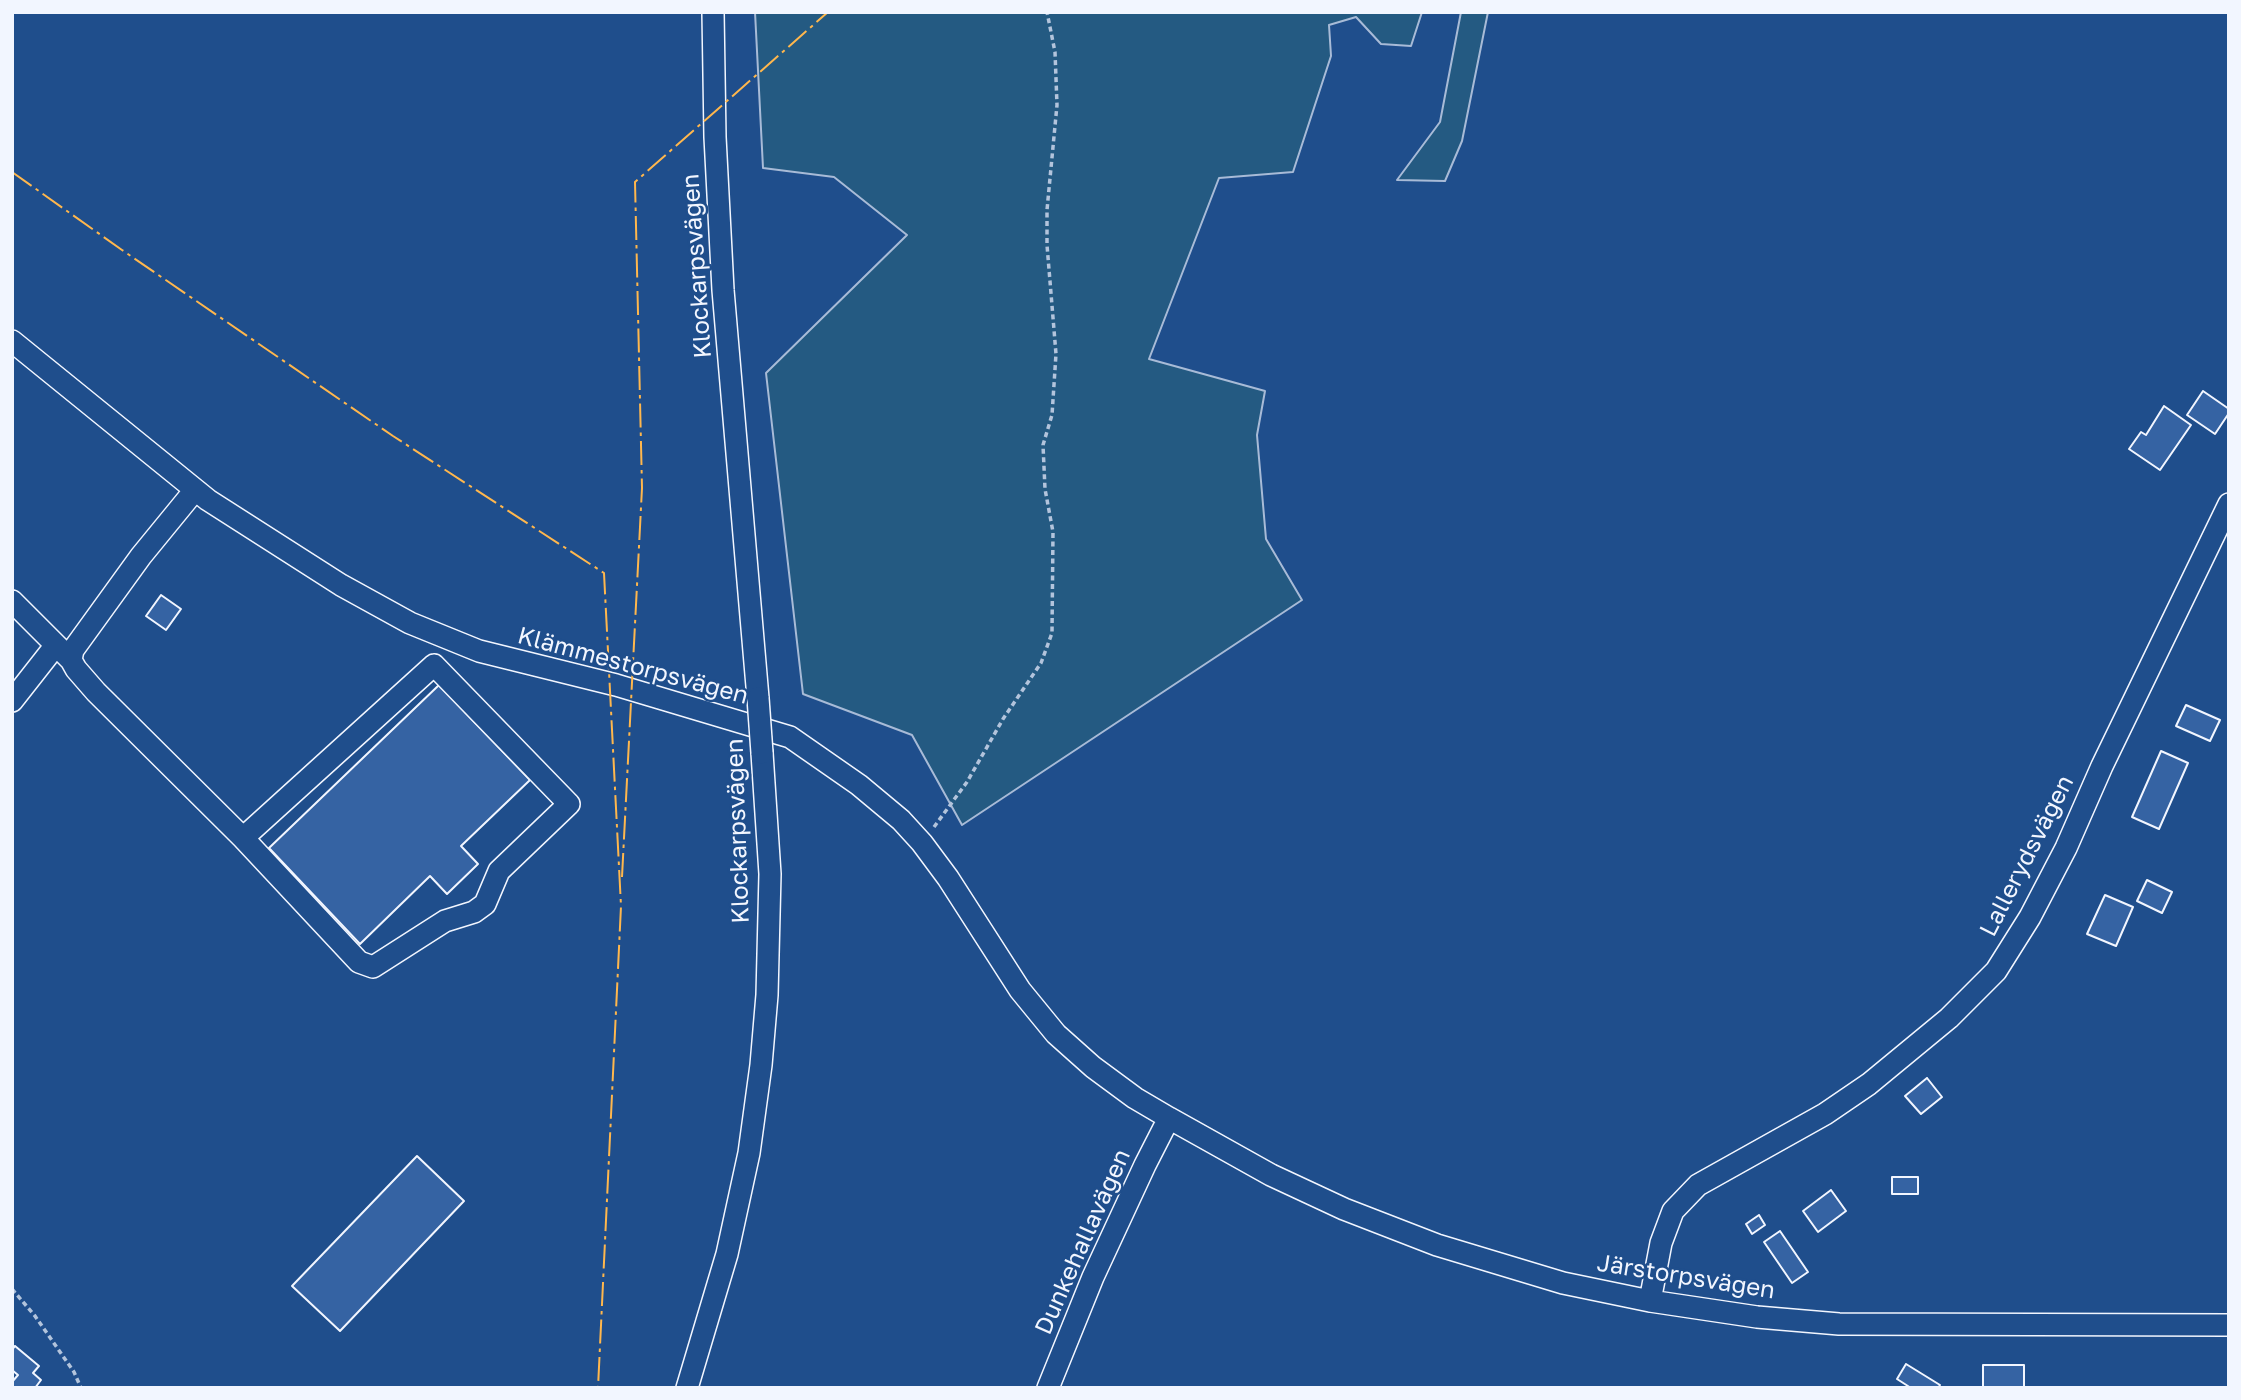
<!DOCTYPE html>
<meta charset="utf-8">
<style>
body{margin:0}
#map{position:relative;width:2241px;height:1400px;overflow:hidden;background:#1f4e8c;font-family:"Golos Text",sans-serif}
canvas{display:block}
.frame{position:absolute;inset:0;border:14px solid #f2f6ff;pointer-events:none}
</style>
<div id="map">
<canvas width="2241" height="1400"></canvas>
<div class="frame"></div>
</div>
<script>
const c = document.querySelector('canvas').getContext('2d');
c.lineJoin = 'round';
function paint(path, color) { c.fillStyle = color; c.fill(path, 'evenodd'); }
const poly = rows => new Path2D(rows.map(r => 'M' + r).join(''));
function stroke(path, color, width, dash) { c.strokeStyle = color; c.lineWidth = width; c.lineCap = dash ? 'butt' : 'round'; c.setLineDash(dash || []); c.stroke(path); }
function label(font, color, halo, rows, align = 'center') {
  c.font = font + ' "Golos Text",sans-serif'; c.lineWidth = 5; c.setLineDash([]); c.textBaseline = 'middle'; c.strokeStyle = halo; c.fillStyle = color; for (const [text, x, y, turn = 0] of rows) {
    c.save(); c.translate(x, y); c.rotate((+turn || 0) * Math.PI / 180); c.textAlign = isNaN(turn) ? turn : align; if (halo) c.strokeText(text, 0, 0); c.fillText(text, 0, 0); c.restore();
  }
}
const green = poly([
 [755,12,1422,12,1411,46,1381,44,1356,17,1329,25,1331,56,1293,172,1219,178,1149,359,1265,391,1257,435,1266,539,1302,600,962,825,912,735,803,694,766,373,907,235,834,177,763,168,755,12],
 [1461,12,1488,12,1462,141,1445,181,1397,180,1440,122,1461,12]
]);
paint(green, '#245a82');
stroke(green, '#a8bbd7', 2);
const building = poly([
 [2203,391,2229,409,2229,413,2215,434,2187,415,2203,391],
 [2164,406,2191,425,2160,470,2129,449,2141,432,2146,435,2164,406],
 [161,595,181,609,166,630,146,616,161,595],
 [439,685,530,780,461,846,478,864,447,894,430,876,360,944,269,848,439,685],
 [2186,705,2220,720,2210,741,2176,726,2186,705],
 [2161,751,2188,763,2159,829,2132,817,2161,751],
 [2147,880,2172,892,2162,913,2137,901,2147,880],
 [2105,895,2133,907,2116,946,2087,934,2105,895],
 [1927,1078,1942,1097,1921,1114,1905,1096,1927,1078],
 [417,1156,464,1201,340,1331,292,1286,417,1156],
 [1892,1177,1918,1177,1918,1194,1892,1194,1892,1177],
 [1831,1190,1846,1211,1818,1232,1803,1211,1831,1190],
 [1759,1215,1765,1225,1752,1234,1746,1224,1759,1215],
 [1780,1231,1808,1272,1792,1283,1764,1242,1780,1231],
 [15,1346,39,1366,33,1373,41,1380,35,1388,12,1388,12,1382,18,1375,12,1370,12,1350,15,1346],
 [1906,1364,1940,1385,1938,1388,1911,1388,1897,1379,1906,1364],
 [1983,1365,2024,1365,2024,1388,1983,1388,1983,1365]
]);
paint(building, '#3563a3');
stroke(building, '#f2f6ff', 2);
const minor = poly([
 [713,12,715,137,723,290,758,698],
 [12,341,208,500,341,585,410,623,479,651,616,685,790,737,859,785,901,820,922,843,948,878,1020,990,1056,1034,1093,1067,1135,1098,1169,1118,1271,1175,1344,1209,1437,1245,1563,1283,1650,1301,1757,1317,1839,1324,2229,1325],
 [195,490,141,556,73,650,71,660,76,669,96,692,243,838],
 [12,601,71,660],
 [434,665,569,804,499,871,485,904,474,912,445,921,373,967,359,962,243,838,434,665],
 [12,701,56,645],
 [1650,1301,1661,1243,1673,1211,1698,1185,1825,1114,1869,1084,1949,1018,1996,971,2030,917,2066,848,2102,766,2229,504],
 [687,1388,727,1254,749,1153,761,1065,767,995,770,874,762,753],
 [1048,1388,1093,1277,1145,1165,1169,1118]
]);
stroke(minor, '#f2f6ff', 24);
stroke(poly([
 [934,827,967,782,1003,719,1041,663,1052,633,1053,532,1045,489,1043,445,1052,415,1056,354,1047,245,1047,210,1057,105,1055,52,1047,12],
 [12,1289,35,1316,74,1372,81,1388]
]), '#b3c4dc', 3.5, [5, 3.5]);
stroke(minor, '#1f4e8c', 21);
const minorBridge = poly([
 [758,698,762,753]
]);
stroke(minorBridge, '#f2f6ff', 24, []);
stroke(minorBridge, '#1f4e8c', 21);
stroke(poly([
 [12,172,122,250,393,436,604,573,621,906,598,1388],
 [622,877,642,488,635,182,828,12]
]), '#ffb74d', 2, [24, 5, 3.5, 5]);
label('24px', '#f2f6ff', '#1f4e8c', [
 ["Klockarpsvägen",697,266,-94],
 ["Klämmestorpsvägen",633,666,15],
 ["Klockarpsvägen",738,831,-92],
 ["Lallerydsvägen",2027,856,-63],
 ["Dunkehallavägen",1083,1242,-66],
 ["Järstorpsvägen",1686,1277,9]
]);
</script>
